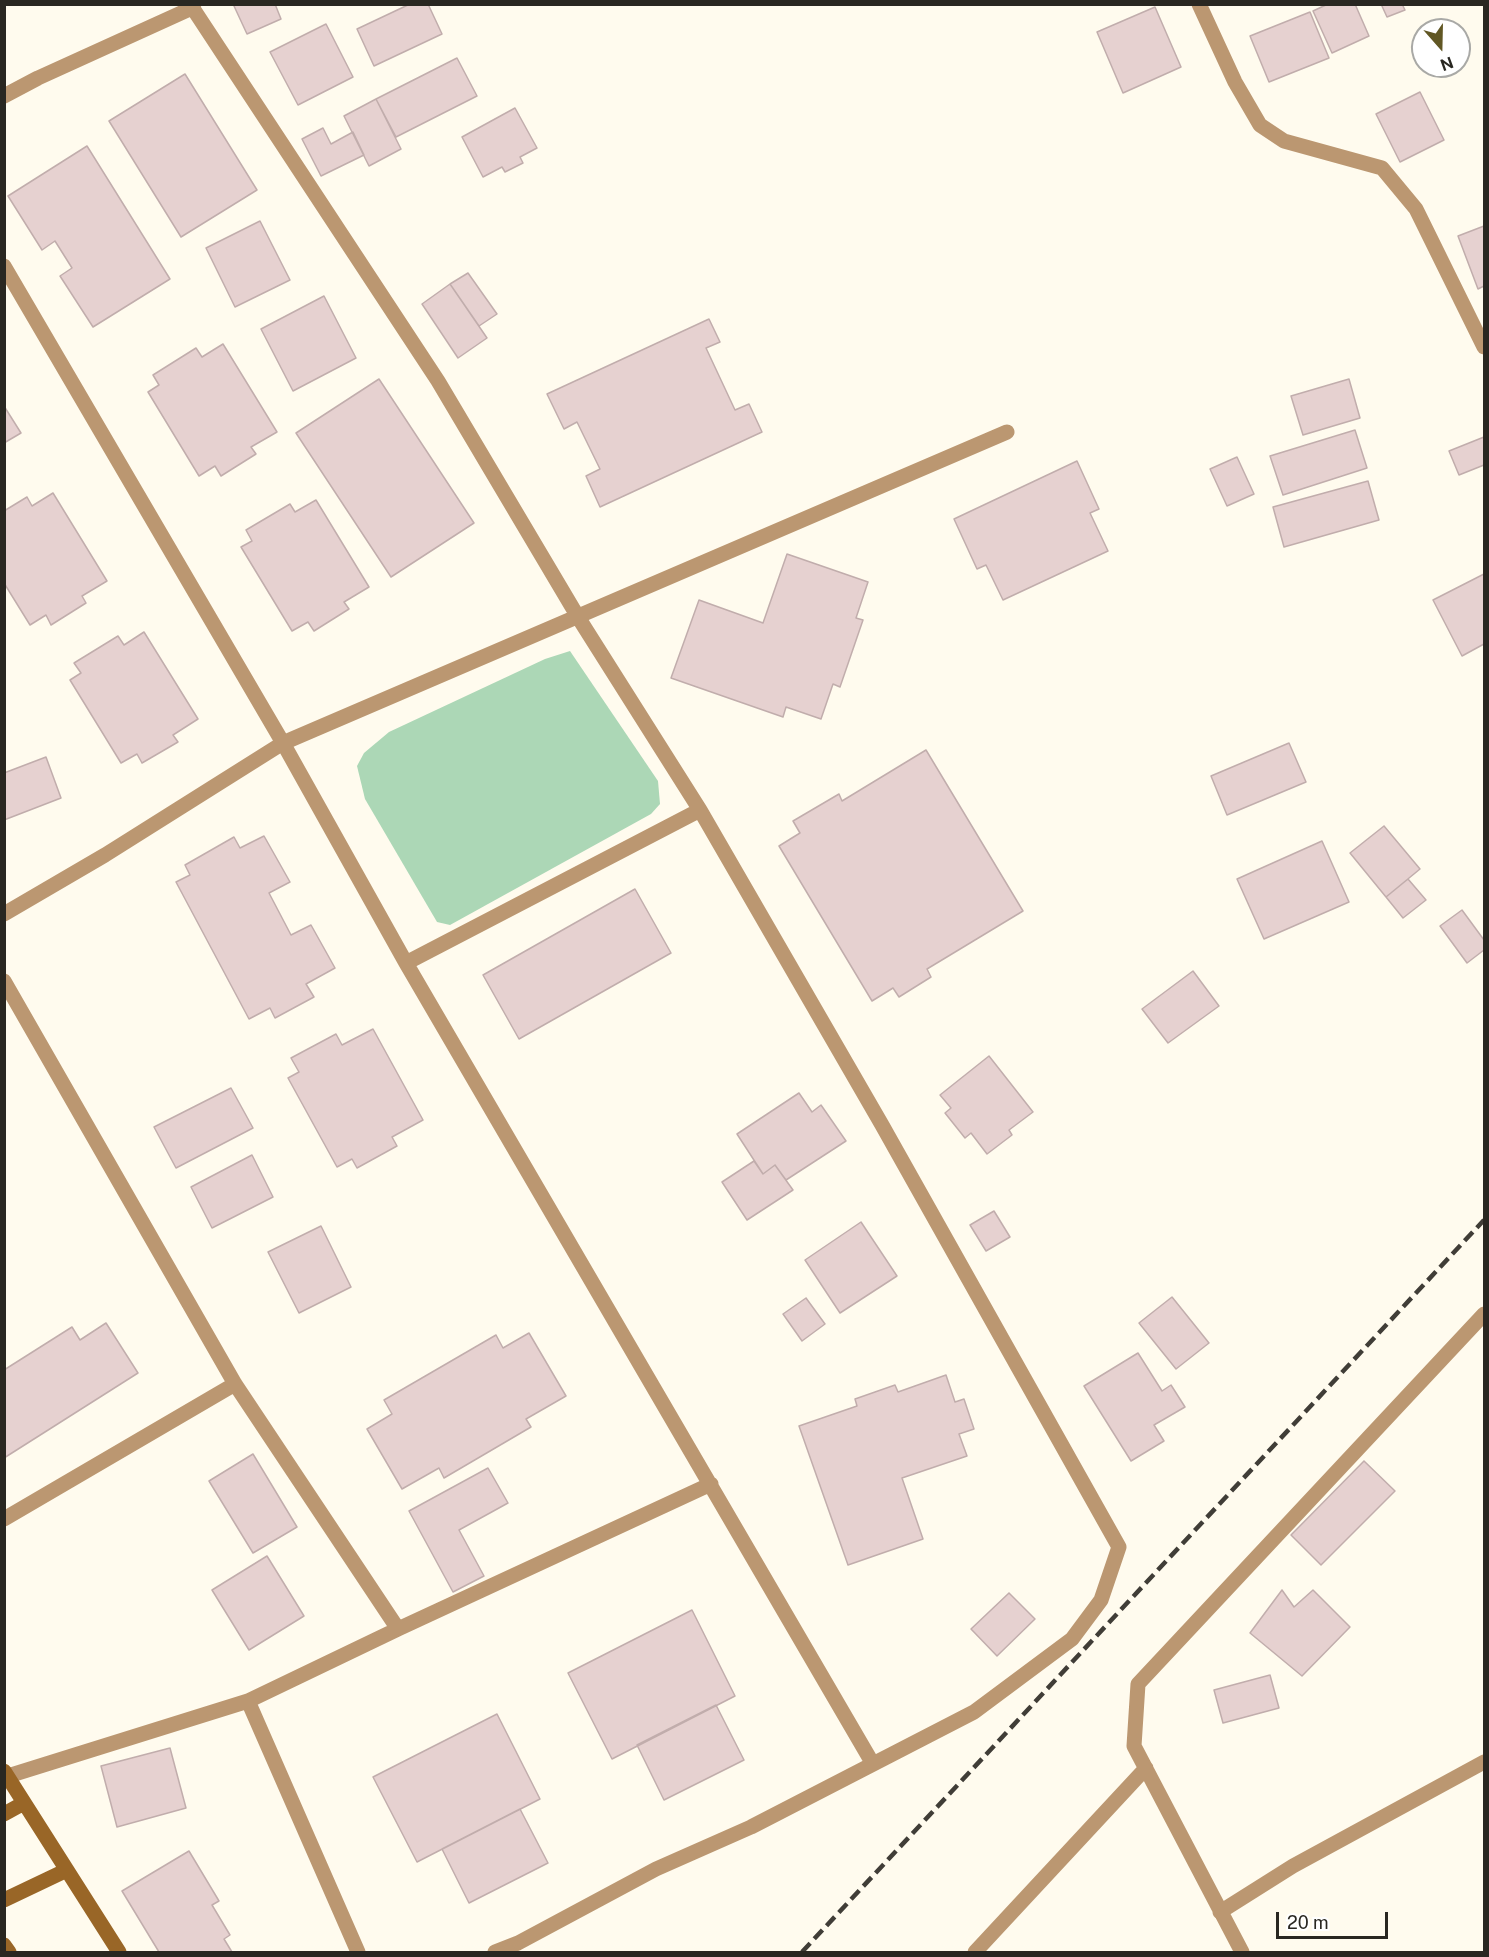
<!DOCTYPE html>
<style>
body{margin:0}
#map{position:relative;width:1489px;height:1957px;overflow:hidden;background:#fffbee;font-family:"Public Sans",sans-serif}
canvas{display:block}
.frame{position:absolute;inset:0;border:6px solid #292721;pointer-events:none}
.north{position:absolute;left:1411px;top:18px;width:60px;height:60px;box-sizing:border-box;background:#fff;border:2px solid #a9a9a6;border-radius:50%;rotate:160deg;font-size:16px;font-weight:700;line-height:24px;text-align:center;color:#292721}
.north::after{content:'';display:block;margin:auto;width:21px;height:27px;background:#615724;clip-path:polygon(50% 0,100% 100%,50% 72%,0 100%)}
.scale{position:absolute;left:1276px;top:1912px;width:112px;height:27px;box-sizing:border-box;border:3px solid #292721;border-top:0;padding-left:8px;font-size:18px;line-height:21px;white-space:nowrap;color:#292721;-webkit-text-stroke:4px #fff;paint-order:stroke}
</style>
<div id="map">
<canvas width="1489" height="1957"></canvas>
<div class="frame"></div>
<div class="north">N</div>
<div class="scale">20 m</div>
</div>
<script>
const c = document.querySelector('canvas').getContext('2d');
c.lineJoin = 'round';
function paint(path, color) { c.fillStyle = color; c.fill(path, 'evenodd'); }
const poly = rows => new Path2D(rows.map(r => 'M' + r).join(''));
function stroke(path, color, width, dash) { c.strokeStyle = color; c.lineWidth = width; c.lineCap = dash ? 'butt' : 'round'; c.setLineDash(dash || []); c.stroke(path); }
paint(poly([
 [570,651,658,781,660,804,651,814,450,925,437,922,365,799,357,766,364,753,389,732,545,659]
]), '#acd7b6');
const building = poly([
 [237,4,275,4,281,19,247,34,234,6,237,4],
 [410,4,428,4,442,34,374,66,357,29,410,4],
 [1328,4,1355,4,1369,36,1332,53,1313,11,1328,4],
 [1381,4,1402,4,1405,10,1387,17,1381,4],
 [1155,7,1181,67,1123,93,1097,32,1155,7],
 [1310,12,1329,58,1269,82,1250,36,1310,12],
 [326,24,353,77,298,105,270,52,326,24],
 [457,58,477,96,396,137,376,99,457,58],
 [185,74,257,190,181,237,109,121,185,74],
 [1420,92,1444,140,1400,162,1376,114,1420,92],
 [376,99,401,149,369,166,344,116,376,99],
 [515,108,537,148,520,157,523,163,505,172,502,167,483,177,462,137,515,108],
 [323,128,331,144,353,132,364,155,321,176,302,139,323,128],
 [87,146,170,279,93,327,60,276,72,268,55,241,42,250,8,196,87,146],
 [260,221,290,280,235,307,206,248,260,221],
 [1484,226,1484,286,1478,289,1458,236,1484,226],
 [468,273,497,314,479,326,450,284,468,273],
 [450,284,487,338,458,358,422,304,450,284],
 [324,296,356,358,293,391,261,329,324,296],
 [709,319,720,342,706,348,735,410,749,404,762,432,600,507,586,476,600,469,577,422,564,429,547,394,709,319],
 [223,344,277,432,251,447,256,454,221,476,215,466,199,476,148,392,159,385,153,375,196,348,202,357,223,344],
 [379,379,474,523,391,577,296,433,379,379],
 [1349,379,1360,418,1303,435,1291,396,1349,379],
 [4,406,21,433,4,443,4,406],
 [1355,430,1367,468,1283,495,1270,456,1355,430],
 [1484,437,1484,465,1459,475,1449,451,1484,437],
 [1237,457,1254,494,1227,506,1210,469,1237,457],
 [1077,461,1099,509,1090,513,1108,551,1003,600,986,565,977,569,954,519,1077,461],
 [1368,481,1379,520,1284,547,1273,507,1368,481],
 [53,493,107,581,82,596,86,603,51,625,46,615,30,625,4,583,4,511,27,497,32,506,53,493],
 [316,500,369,587,344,602,349,609,314,631,308,622,292,631,241,547,252,541,246,530,290,504,295,512,316,500],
 [787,554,868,582,856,618,863,620,840,687,833,684,821,719,786,707,783,717,671,678,699,600,763,623,787,554],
 [1484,574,1484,644,1462,656,1433,600,1484,574],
 [144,632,198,719,173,735,178,742,142,763,137,754,121,763,70,680,81,673,74,663,118,636,124,645,144,632],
 [1289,743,1306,782,1227,815,1211,776,1289,743],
 [926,750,1023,911,927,969,931,977,899,997,893,988,872,1001,779,846,800,833,793,821,839,794,842,801,926,750],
 [46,757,61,798,4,820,4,773,46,757],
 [1384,826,1420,869,1386,897,1350,853,1384,826],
 [264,836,290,882,269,893,291,935,311,925,335,968,306,984,314,997,275,1018,270,1008,249,1019,176,882,190,875,185,865,234,837,240,848,264,836],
 [1322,841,1349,902,1264,939,1237,879,1322,841],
 [1408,879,1426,900,1403,918,1386,897,1408,879],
 [635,889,671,953,519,1039,483,975,635,889],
 [1462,910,1484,940,1484,950,1467,963,1440,926,1462,910],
 [1193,971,1219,1006,1168,1043,1142,1009,1193,971],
 [373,1029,423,1120,392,1137,397,1146,357,1168,352,1159,337,1167,288,1078,299,1072,291,1058,336,1034,342,1045,373,1029],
 [989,1056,1033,1112,1009,1130,1012,1135,987,1154,971,1133,965,1138,945,1113,951,1108,940,1095,989,1056],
 [231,1088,253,1128,176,1168,154,1127,231,1088],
 [799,1093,812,1112,821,1105,846,1141,786,1180,775,1165,763,1174,737,1134,799,1093],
 [252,1155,273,1197,212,1228,191,1187,252,1155],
 [754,1161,763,1174,775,1165,793,1190,747,1220,722,1182,754,1161],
 [994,1211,1010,1237,986,1251,970,1225,994,1211],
 [861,1222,897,1276,840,1313,805,1260,861,1222],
 [321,1226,351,1287,299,1313,268,1252,321,1226],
 [1172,1297,1209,1343,1176,1369,1139,1323,1172,1297],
 [806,1298,825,1324,802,1341,783,1314,806,1298],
 [106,1323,138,1373,4,1458,4,1370,72,1327,80,1340,106,1323],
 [529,1333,566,1396,526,1419,531,1427,444,1478,439,1468,402,1489,367,1429,392,1414,384,1400,496,1335,503,1348,529,1333],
 [1138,1353,1162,1391,1171,1385,1185,1407,1154,1425,1164,1441,1131,1461,1084,1386,1138,1353],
 [946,1375,955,1402,964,1399,974,1429,959,1434,967,1456,902,1478,923,1539,848,1565,799,1426,857,1406,855,1399,895,1385,898,1392,946,1375],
 [253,1454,297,1527,253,1553,209,1481,253,1454],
 [1364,1461,1395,1491,1321,1565,1291,1535,1364,1461],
 [488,1468,508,1503,459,1530,484,1576,453,1592,409,1511,488,1468],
 [267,1556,304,1616,249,1650,212,1590,267,1556],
 [1282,1590,1294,1607,1313,1590,1350,1627,1302,1676,1250,1633,1282,1590],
 [1009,1593,1035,1619,997,1656,971,1629,1009,1593],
 [692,1610,735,1696,612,1759,568,1673,692,1610],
 [1270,1675,1279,1708,1223,1723,1214,1690,1270,1675],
 [716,1705,744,1760,664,1800,637,1745,716,1705],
 [497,1714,540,1799,417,1862,373,1777,497,1714],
 [170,1748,186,1808,117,1827,101,1766,170,1748],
 [520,1809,548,1863,469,1903,442,1849,520,1809],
 [189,1851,219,1901,212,1905,230,1935,224,1939,232,1952,159,1952,122,1891,189,1851]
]);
paint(building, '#e6d1d0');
stroke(building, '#c1adac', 1.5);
stroke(poly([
 [190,4,438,381,578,617,700,810,882,1125,1119,1547,1101,1600,1072,1639,974,1712,751,1827,656,1869,518,1943,495,1952],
 [1199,4,1235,82,1260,125,1284,141,1382,168,1416,209,1484,347],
 [4,96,38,78,192,8,194,4],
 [4,266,283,743,406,963,873,1764],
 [4,914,105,855,283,743,1007,432],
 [406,963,700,810],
 [4,981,235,1384,398,1629,248,1701,358,1952],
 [4,1519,235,1384],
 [398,1629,711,1484],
 [8,1776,248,1701],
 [1220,1912,1293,1866,1484,1762],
 [975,1952,1146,1768],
 [1242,1952,1134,1746,1138,1684,1484,1314]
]), '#bb9771', 15);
stroke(poly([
 [4,1771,119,1952],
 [4,1814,24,1803],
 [4,1900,67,1870],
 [4,1945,9,1952]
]), '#996627', 15);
stroke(poly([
 [802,1952,1484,1220]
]), '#403d37', 4.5, [12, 6]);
</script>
